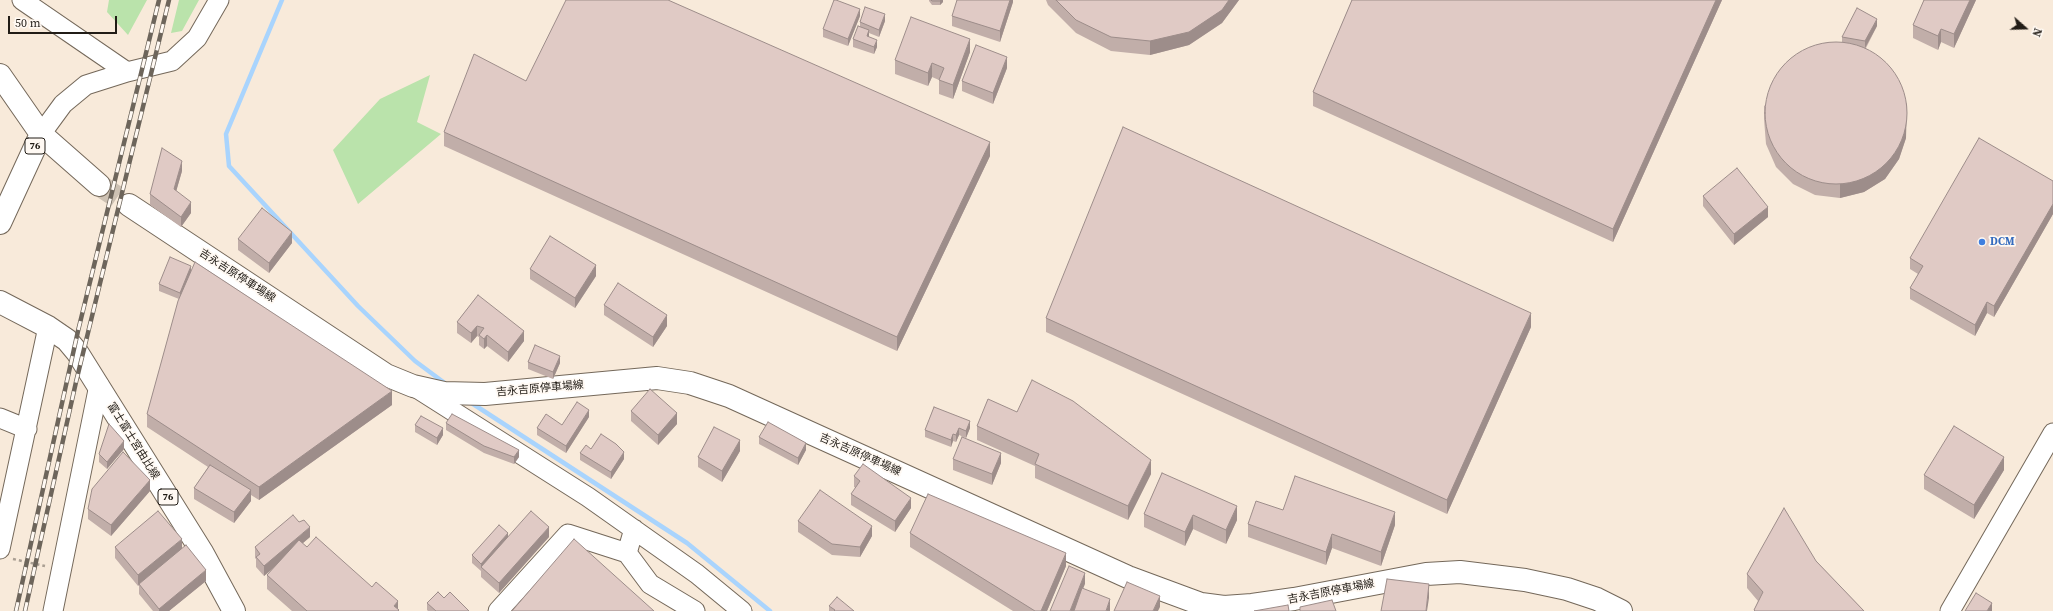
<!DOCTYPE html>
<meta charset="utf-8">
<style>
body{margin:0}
#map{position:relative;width:2053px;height:611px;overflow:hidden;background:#f8eada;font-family:"Source Serif 4",serif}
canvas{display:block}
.north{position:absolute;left:2005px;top:8px;width:40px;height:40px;-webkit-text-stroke:3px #fff9f3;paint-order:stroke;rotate:110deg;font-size:11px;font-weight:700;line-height:16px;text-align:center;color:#211c16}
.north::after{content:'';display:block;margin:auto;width:14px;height:18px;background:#211c16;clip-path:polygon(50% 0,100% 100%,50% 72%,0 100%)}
.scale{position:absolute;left:8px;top:16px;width:109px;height:18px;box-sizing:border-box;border:2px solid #211c16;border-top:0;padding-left:5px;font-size:12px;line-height:14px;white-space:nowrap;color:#211c16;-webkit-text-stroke:3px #fff9f3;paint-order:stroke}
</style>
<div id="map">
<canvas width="2053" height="611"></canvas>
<div class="north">N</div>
<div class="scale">50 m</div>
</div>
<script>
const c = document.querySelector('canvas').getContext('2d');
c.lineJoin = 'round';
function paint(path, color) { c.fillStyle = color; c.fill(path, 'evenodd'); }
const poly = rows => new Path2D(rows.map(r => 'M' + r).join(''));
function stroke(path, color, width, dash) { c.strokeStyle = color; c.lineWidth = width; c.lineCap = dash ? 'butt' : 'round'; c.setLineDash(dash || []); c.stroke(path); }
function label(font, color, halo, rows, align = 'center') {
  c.font = font + ' "Source Serif 4","Noto Sans JP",serif'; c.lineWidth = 3.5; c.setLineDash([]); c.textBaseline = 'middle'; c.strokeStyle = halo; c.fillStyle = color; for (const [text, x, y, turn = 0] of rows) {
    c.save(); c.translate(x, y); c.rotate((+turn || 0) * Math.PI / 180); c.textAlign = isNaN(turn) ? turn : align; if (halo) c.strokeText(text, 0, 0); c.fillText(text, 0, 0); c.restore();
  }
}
paint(poly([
 [109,0,147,0,128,35,107,12],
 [179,0,199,0,182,31,171,33],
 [430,75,417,122,441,134,358,204,333,150,380,99]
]), '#bae3ab');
stroke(poly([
 [282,0,226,134,229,166,358,306,415,361,446,384],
 [470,402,687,543,770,611]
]), '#a9d4fd', 4.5);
stroke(poly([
 [99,185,129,205]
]), '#cdc1b3', 22, [22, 11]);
const minor = poly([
 [22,0,127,72],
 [41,134,63,104,86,85,127,72,172,61,197,38,219,0],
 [418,389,588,497,697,574,742,611],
 [0,418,27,429],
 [0,549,48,327],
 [627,553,650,584,695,611],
 [53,611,99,385],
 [498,611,568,534,627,553,634,529],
 [1950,611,2053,433]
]);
const major = poly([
 [0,75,41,134,0,223],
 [41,134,99,185],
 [129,205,386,375,413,386,444,393,485,394,657,378,690,383,729,396,1128,577,1201,604,1224,607,1252,605,1294,599,1426,574,1460,572,1525,580,1567,589,1597,599,1621,611],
 [0,302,48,327,67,340,77,352,202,552,234,611]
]);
stroke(minor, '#74685a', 21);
stroke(major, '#74685a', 24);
stroke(poly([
 [13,559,45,566]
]), '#aa9f93', 2.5, [3, 3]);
stroke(minor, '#fff', 19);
stroke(major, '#fff', 22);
const rail = poly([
 [16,611,78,331,159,0],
 [25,611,76,382,169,0]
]);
stroke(rail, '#6d655b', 4.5);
stroke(rail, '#fff9f3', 3, [9]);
paint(poly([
 [929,0,943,0,943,2,940,5,932,5,929,1],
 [1013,0,1013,2,1000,42,952,26,952,16],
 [1046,0,1239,0,1222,23,1189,45,1150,55,1111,51,1076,33,1048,5],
 [1352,0,1722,0,1613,242,1313,106,1313,92],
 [1924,0,1976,0,1954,48,1941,42,1938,50,1913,38,1913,25],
 [860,16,848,46,823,37,823,29],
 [885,21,879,37,869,33,869,37,877,47,874,54,853,47,853,39,860,26,860,22],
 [1877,26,1866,48,1906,138,1899,159,1885,179,1864,192,1840,198,1815,195,1793,184,1776,167,1766,144,1764,119,1764,106,1842,42,1842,37],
 [970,52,953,99,939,94,939,80,932,77,928,86,895,74,895,60],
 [1007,68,993,104,962,91,962,81],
 [526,81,990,156,897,351,444,146,444,132],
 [182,171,176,191,191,213,181,227,150,205,150,194],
 [2053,181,2053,214,1994,317,1987,313,1975,336,1910,299,1910,288,1918,274,1910,269,1910,258],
 [1703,196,1768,217,1734,245,1703,206],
 [238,239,292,243,269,273,238,250],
 [530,269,596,276,575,308,530,279],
 [191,270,392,405,259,500,251,495,251,501,234,523,194,499,194,488,208,467,147,427,147,414,179,299,159,291,159,284],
 [478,295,524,341,508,362,487,346,484,349,479,345,479,337,477,336,471,343,457,333,457,322],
 [604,305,667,326,653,347,604,315],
 [1046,318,1531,327,1447,514,1046,332],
 [528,362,560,363,553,379,528,369],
 [934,407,970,428,966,438,959,435,956,442,953,441,951,447,925,437,925,430],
 [631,411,677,424,658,445,631,421],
 [1017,412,1151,474,1128,520,1035,478,1035,466,977,440,977,426],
 [589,417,566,453,537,435,537,428,562,425],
 [446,423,519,457,514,464,484,453,446,430],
 [415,425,443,435,437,445,415,432],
 [759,437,806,450,798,465,759,444],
 [124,449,107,469,99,462,99,454],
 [591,449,624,459,611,479,580,460,580,453],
 [740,451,722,482,698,467,698,457],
 [953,459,1001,463,992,485,953,470],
 [2004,470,1974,519,1924,489,1924,475],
 [1162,473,1237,520,1226,544,1193,529,1185,546,1144,527,1144,514],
 [854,476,911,508,895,532,851,505,851,494,856,488,854,487],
 [150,491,111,536,88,519,88,509],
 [1283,510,1395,525,1381,566,1332,548,1326,565,1248,537,1248,524],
 [798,521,872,536,860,557,832,555,798,532],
 [910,533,1066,566,1047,611,1013,611,910,547],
 [310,537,302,544,307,547,372,587,398,610,399,611,292,611,267,589,267,575,276,566,264,576,256,567,256,559,255,558,255,547],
 [508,537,549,537,499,593,481,577,481,571,472,563,472,555],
 [115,547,182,548,206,581,169,611,153,611,139,594,139,585,138,586,115,558],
 [1816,561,1864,611,1754,611,1754,610,1758,601,1747,588,1747,574],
 [427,603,469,611,428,611,427,610],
 [829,606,854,611,829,611]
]), '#c1aea9');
paint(poly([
 [941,0,943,0,943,2,940,5,940,1],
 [1010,0,1013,0,1013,2,1000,42,1000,31],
 [1229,0,1239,0,1222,23,1189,45,1150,55,1150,41],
 [1716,0,1722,0,1613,242,1613,229],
 [1970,0,1976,0,1954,48,1954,34],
 [860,9,860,16,848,46,848,39],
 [885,14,885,21,879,37,879,30],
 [1877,19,1877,26,1865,48,1865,41],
 [1941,29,1941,42,1938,50,1938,36],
 [869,30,869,37,867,36],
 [970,39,970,52,953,99,953,85],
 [877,40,877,47,874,54,874,47],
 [1007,57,1007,68,993,104,993,93],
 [932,63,932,77,928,86,928,73],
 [1907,103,1906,138,1899,159,1885,179,1864,192,1840,198,1840,184],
 [990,142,990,156,897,351,897,337],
 [182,161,182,171,174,199,174,189],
 [191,202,191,213,181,227,181,217],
 [2053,204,2053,214,1994,317,1994,306],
 [1768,207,1768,217,1734,245,1734,234],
 [292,232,292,243,269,273,269,263],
 [596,265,596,276,575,308,575,298],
 [191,266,191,273,180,300,180,293],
 [1987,302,1987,313,1975,336,1975,325],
 [1531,313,1531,327,1447,514,1447,500],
 [667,315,667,326,653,347,653,337],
 [477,326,477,336,471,343,471,333],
 [524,331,524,341,508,362,508,352],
 [487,335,487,346,484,349,484,339],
 [560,356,560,363,553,379,553,372],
 [392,391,392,405,259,500,259,487],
 [589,410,589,417,566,453,566,446],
 [677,413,677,424,658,445,658,435],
 [970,421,970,428,966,438,966,431],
 [443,428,443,435,437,445,437,438],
 [959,428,959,435,956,442,956,435],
 [953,434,953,441,951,447,951,440],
 [740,440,740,451,722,482,722,471],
 [124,441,124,449,107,469,107,462],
 [806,443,806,450,798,465,798,458],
 [519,450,519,457,514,464,514,457],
 [624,452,624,459,611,479,611,472],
 [1001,453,1001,463,992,485,992,474],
 [2004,457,2004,470,1974,519,1974,505],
 [1151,460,1151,474,1128,520,1128,506],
 [150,480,150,491,111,536,111,525],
 [251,490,251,501,234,523,234,512],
 [911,498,911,508,895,532,895,521],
 [1237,506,1237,520,1226,544,1226,530],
 [1395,512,1395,525,1381,566,1381,552],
 [1193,515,1193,529,1185,546,1185,532],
 [872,526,872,536,860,557,860,547],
 [310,527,310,537,264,576,264,566],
 [549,527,549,537,499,593,499,583],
 [508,533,508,541,481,567,481,571,481,564],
 [1332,534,1332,548,1326,565,1326,552],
 [182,539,182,549,139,584,138,586,138,575],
 [1066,553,1066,566,1047,611,1041,611],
 [206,570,206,581,169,611,159,611,159,609],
 [1085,573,1085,584,1074,611,1070,611],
 [1429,584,1429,598,1427,611,1426,611],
 [1160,596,1160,607,1158,611,1153,611],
 [1110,599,1110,611,1106,611],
 [398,601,398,611,394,606],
 [1992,603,1992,611,1987,611]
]), '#9d8d8a');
const building = poly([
 [566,0,668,0,990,142,897,337,444,132,474,54,526,81,566,0],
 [834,0,836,0,860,9,848,39,823,29,834,0],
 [931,0,941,0,940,1,932,1,931,0],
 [957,0,1010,0,1000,31,952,16,957,0],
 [1056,0,1229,0,1222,10,1189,32,1150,41,1111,37,1076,20,1056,0],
 [1352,0,1716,0,1613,229,1313,92,1352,0],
 [1924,0,1970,0,1954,34,1941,29,1938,36,1913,25,1924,0],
 [865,7,885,14,879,30,860,22,865,7],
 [1857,8,1877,19,1865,41,1842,37,1857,8],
 [911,17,970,39,953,85,939,80,944,68,932,63,928,73,895,60,911,17],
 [858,26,869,30,867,36,877,40,874,47,853,39,858,26],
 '1765 113a71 71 0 1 1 142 0a71 71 0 1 1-142 0Z',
 [976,45,1007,57,993,93,962,81,976,45],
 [1123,127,1531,313,1447,500,1046,318,1123,127],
 [1979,138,2053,181,2053,204,1994,306,1987,302,1975,325,1910,288,1923,266,1910,258,1979,138],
 [162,148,182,161,174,189,191,202,181,217,150,194,162,148],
 [1737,168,1768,207,1734,234,1703,196,1737,168],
 [262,208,292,232,269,263,238,239,262,208],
 [550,236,596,265,575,298,530,269,550,236],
 [170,257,191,266,180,293,159,284,170,257],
 [195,262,392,391,259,487,147,414,178,301,195,262],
 [618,283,667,315,653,337,604,305,618,283],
 [478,295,524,331,508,352,487,335,484,339,479,335,484,328,477,326,471,333,457,322,478,295],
 [535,345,560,356,553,372,528,362,535,345],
 [1032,380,1073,401,1151,460,1128,506,1035,464,1039,454,977,426,988,399,1017,412,1032,380],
 [650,389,677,413,658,435,631,411,650,389],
 [577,402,589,410,566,446,537,428,546,414,562,425,577,402],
 [934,407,970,421,966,431,959,428,956,435,953,434,951,440,925,430,934,407],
 [452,414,519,450,514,457,484,446,446,423,452,414],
 [421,416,443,428,437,438,415,425,421,416],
 [768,422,806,443,798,458,759,437,768,422],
 [109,424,124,441,107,462,99,454,109,424],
 [1954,426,2004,457,1974,505,1924,475,1954,426],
 [714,427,740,440,722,471,698,457,714,427],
 [601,434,616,444,624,452,611,472,580,453,586,445,591,449,601,434],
 [962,437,1001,453,992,474,953,459,962,437],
 [123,452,150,480,111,525,88,509,92,489,123,452],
 [863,464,911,498,895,521,851,494,860,481,854,476,863,464],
 [210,465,251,490,234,512,194,488,210,465],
 [1162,473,1237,506,1226,530,1193,515,1185,532,1144,514,1162,473],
 [1295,476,1395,512,1381,552,1332,534,1326,552,1248,524,1256,501,1283,510,1295,476],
 [820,490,872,526,860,547,832,544,798,521,820,490],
 [928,494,1066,553,1041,611,1035,611,910,533,928,494],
 [1784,508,1816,561,1864,611,1755,611,1754,610,1763,592,1747,574,1784,508],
 [158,511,182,539,138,575,115,547,158,511],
 [531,511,549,527,499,583,481,567,531,511],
 [293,515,299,522,304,520,310,527,264,566,256,557,260,554,255,547,293,515],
 [499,525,508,533,481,564,472,555,499,525],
 [316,537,372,587,376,582,398,601,394,606,399,610,398,611,307,611,267,575,299,540,307,547,316,537],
 [574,539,654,611,512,611,574,539],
 [186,545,206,570,159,609,139,584,186,545],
 [1069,566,1085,573,1070,611,1050,611,1069,566],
 [1387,579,1429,584,1426,611,1381,611,1387,579],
 [1127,582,1160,596,1153,611,1114,611,1127,582],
 [1082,588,1110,599,1106,611,1074,611,1082,588],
 [438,592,444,598,450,592,469,611,436,611,427,603,438,592],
 [1976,593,1992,603,1987,611,1965,611,1976,593],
 [837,597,854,611,834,611,835,610,829,606,837,597],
 [1332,600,1336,611,1300,611,1300,607,1332,600],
 [1288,605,1289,611,1254,611,1288,605]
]);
paint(building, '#e0cac5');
stroke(building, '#9d8d8a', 1);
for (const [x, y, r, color] of [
 [1982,242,4,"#3f7fe0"]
]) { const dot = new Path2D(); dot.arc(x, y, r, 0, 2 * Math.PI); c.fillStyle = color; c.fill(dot); stroke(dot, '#fff9f3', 1.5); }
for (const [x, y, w] of [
 [35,146,20],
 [168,497,20]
]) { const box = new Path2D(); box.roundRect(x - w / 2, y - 8, w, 16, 3); c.fillStyle = '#fff9f3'; c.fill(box); stroke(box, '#211c16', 1); }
label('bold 10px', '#211c16', null, [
 ["76",35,146],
 ["76",168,497]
]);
label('bold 11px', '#366cbe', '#fff9f3', [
 ["DCM",1990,242]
], 'left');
label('11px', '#211c16', '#fff9f3', [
 ["吉永吉原停車場線",237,276,33],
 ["吉永吉原停車場線",540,389,-5],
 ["富士富士宮由比線",133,441,58],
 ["吉永吉原停車場線",860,455,24],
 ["吉永吉原停車場線",1331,592,-11]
]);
</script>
